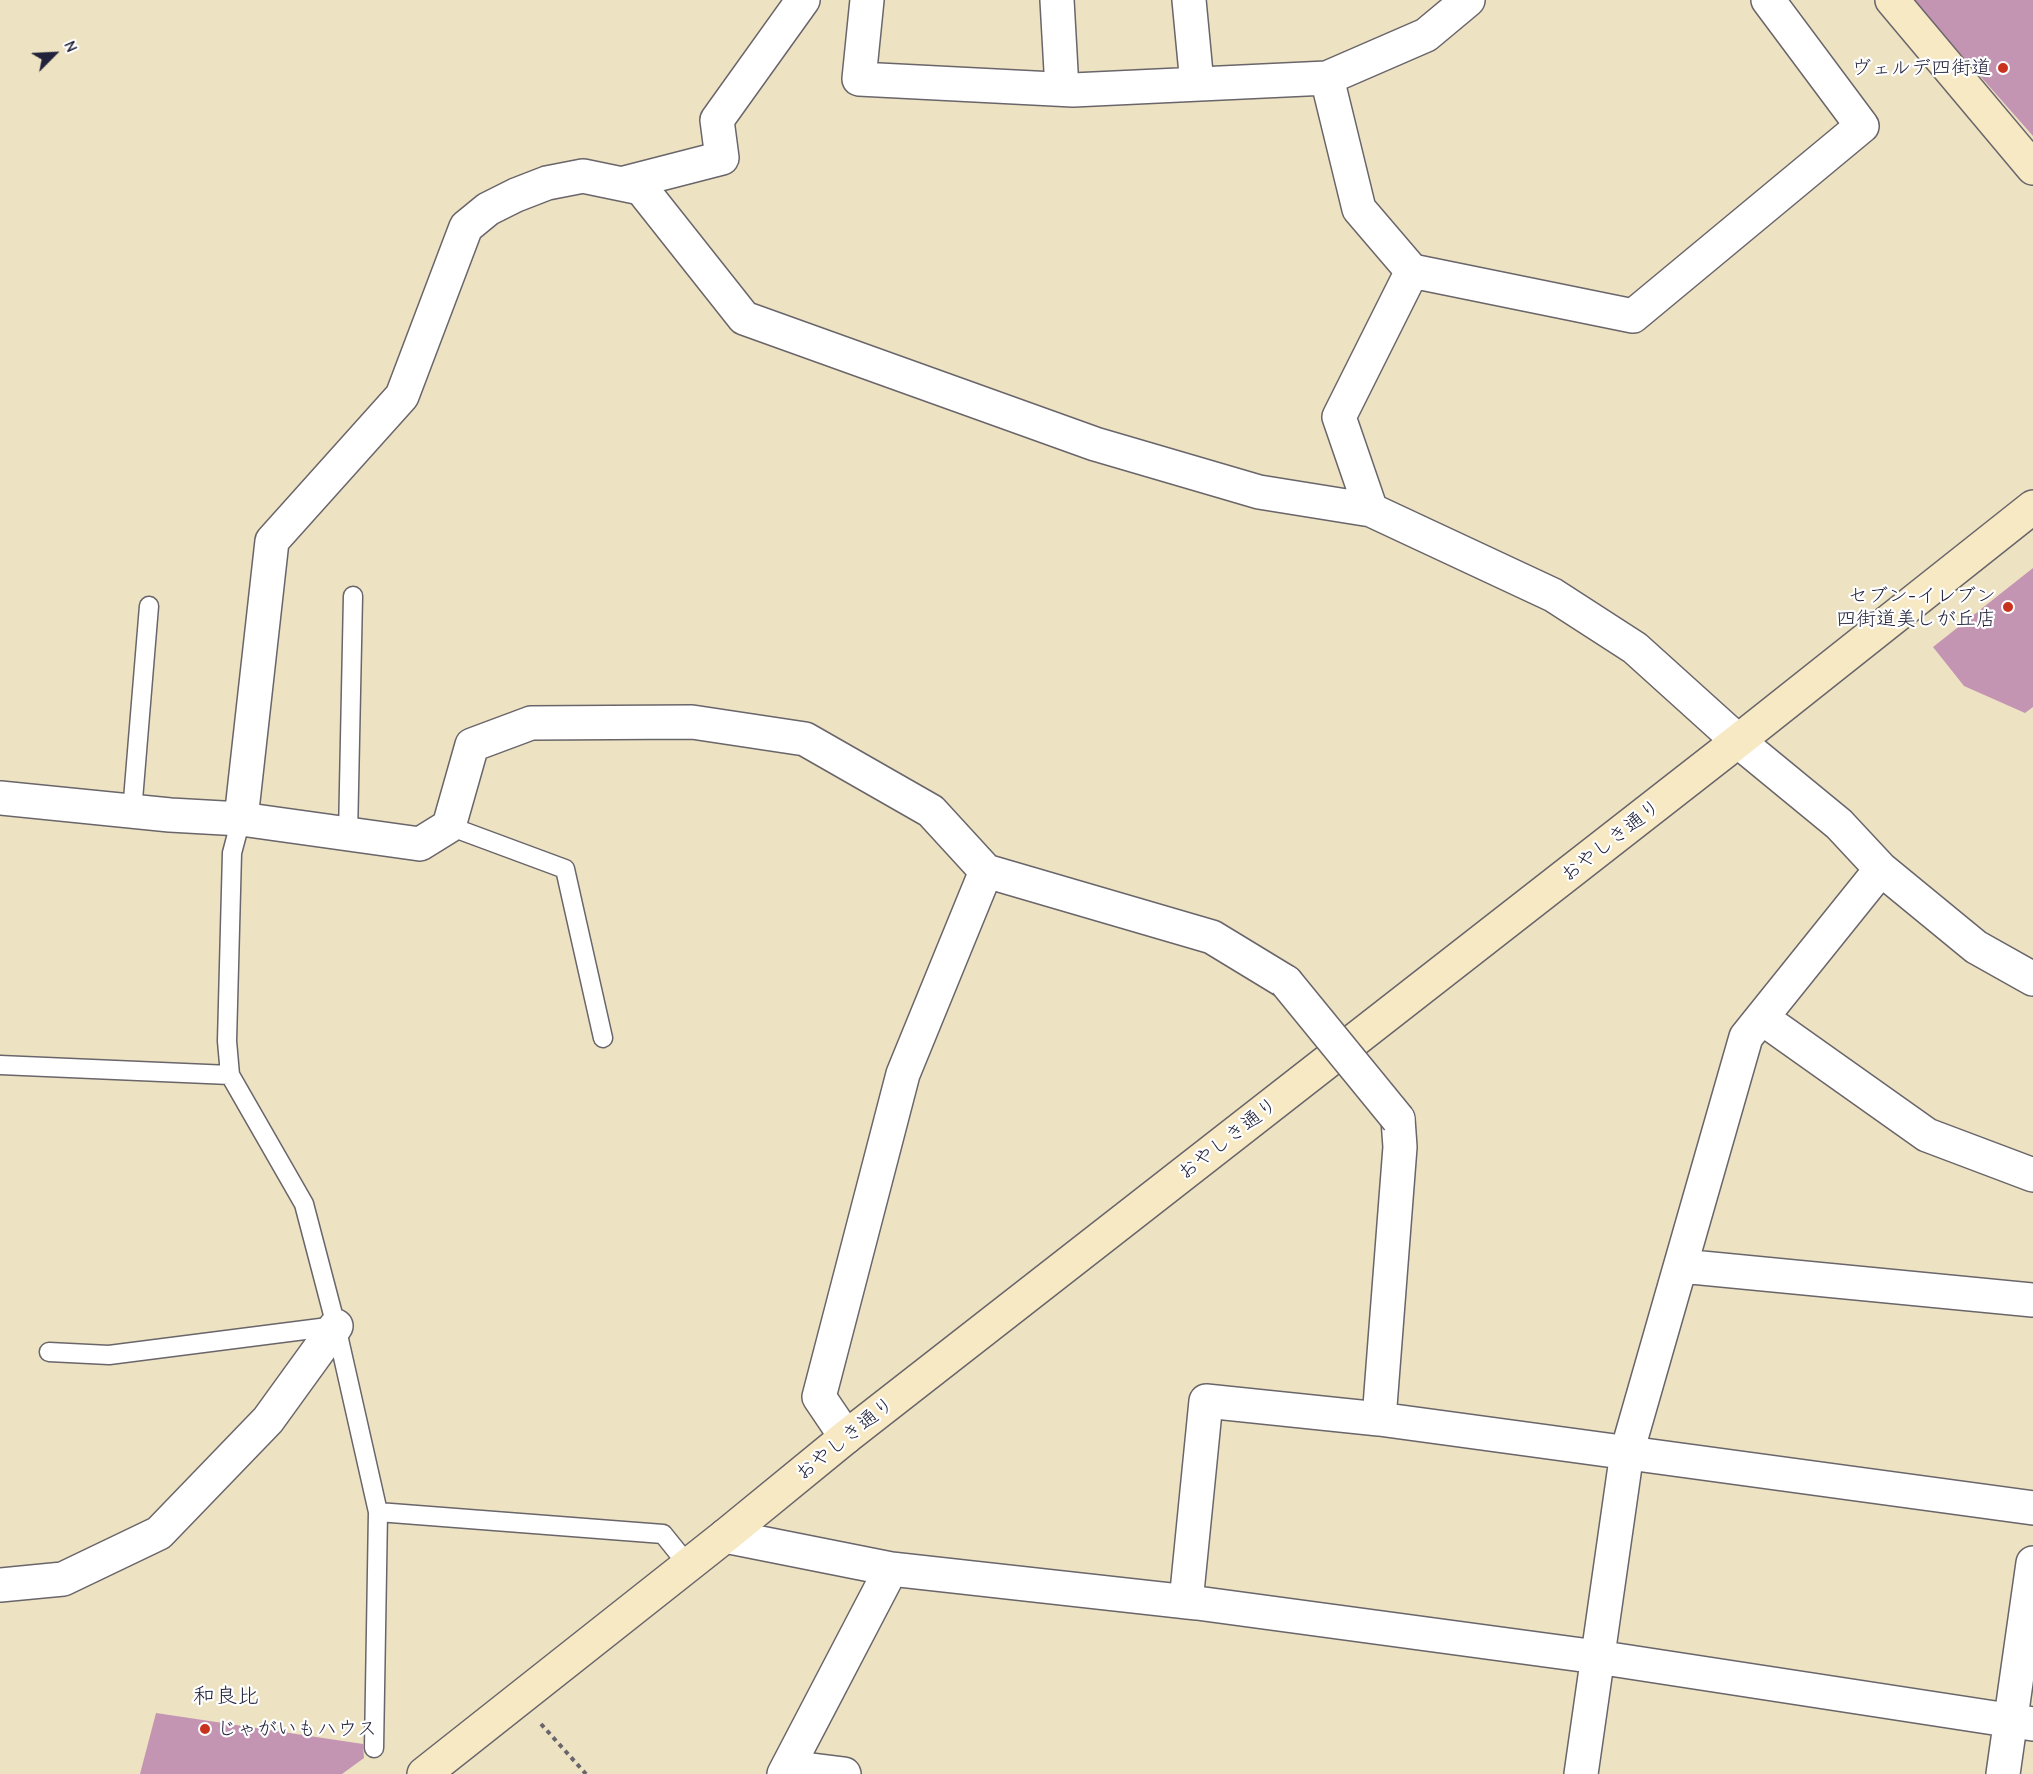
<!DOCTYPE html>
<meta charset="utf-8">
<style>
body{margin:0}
#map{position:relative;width:2033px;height:1774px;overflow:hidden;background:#ede2c2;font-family:"Comic Neue",sans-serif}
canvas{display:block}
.north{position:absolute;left:24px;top:24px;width:60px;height:60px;-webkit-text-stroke:4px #fff;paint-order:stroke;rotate:66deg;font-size:16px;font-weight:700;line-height:24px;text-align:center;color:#22223b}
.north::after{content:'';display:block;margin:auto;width:21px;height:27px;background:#22223b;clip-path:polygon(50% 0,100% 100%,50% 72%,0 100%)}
</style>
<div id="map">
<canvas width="2033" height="1774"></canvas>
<div class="north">N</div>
</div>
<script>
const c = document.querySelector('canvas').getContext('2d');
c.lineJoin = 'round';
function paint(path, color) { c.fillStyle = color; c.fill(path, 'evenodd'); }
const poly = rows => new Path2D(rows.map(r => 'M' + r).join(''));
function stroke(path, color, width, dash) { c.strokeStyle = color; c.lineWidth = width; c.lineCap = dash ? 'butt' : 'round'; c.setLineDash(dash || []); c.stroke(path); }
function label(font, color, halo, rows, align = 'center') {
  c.font = font + ' "Comic Neue","Klee One",sans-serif'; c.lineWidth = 4.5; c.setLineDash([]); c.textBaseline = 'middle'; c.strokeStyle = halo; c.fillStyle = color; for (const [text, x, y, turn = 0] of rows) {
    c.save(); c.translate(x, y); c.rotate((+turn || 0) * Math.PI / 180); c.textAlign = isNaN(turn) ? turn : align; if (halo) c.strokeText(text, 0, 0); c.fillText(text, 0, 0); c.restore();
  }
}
paint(poly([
 [1913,0,2033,0,2033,136],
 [2033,568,2033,707,2025,713,1964,686,1933,647],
 [156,1713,363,1744,364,1758,342,1774,140,1774]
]), '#c495b3');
const lane = poly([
 [132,812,149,606],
 [241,819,232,853,227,1041,230,1075,304,1204,336,1326,378,1512,374,1748],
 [449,826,565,869,603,1038],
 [348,835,353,596],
 [0,1065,230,1075],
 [49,1352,109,1355,336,1326],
 [378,1512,663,1534,688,1565]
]);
const street = poly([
 [867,0,859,79,1073,90,1327,78,1426,35,1468,0],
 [1057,0,1062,89],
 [1189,0,1197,84],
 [1327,78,1359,209,1412,271,1633,316,1862,126,1768,0],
 [621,184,722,158,717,120,803,0],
 [1371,510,1339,417,1412,271],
 [0,798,170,815,241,819,420,844,449,826,472,745,531,723,692,722,805,739,931,811,986,871,1212,937,1286,982],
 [241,819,272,541,402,396,466,227,488,209,516,195,547,183,583,176,641,188,744,318,1095,444,1259,492,1371,510,1553,595,1635,648,1738,741,1839,824,1881,869,1976,947,2033,979],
 [1762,1018,1927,1135,2033,1175],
 [1398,1119,1400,1147,1379,1419,2033,1508],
 [1681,1266,2033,1300],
 [846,1437,819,1397,903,1074,986,871],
 [725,1536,891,1569,1197,1603,1597,1657,2033,1724],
 [0,1585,63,1579,159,1533,268,1420,336,1326],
 [1186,1602,1206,1401,1379,1419],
 [788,1767,844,1774],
 [784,1774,891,1569],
 [1581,1774,1627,1452,1746,1037,1881,869],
 [2003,1774,2033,1563]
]);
const secondary = poly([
 [1892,0,2033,168],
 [424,1774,725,1536,846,1437,1738,741,2033,507]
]);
stroke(lane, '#69656a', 21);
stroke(street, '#69656a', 36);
stroke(secondary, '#69656a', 36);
stroke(poly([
 [541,1724,586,1774]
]), '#69656a', 4, [4.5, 4.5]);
stroke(lane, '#fff', 18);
stroke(street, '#fff', 33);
stroke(secondary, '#f6e9c3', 33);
const streetBridge = poly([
 [1286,982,1398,1119]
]);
stroke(streetBridge, '#69656a', 36, []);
stroke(streetBridge, '#fff', 33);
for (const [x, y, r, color] of [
 [2003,68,6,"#c8321e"],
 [2008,607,6,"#c8321e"],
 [205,1729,6,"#c8321e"]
]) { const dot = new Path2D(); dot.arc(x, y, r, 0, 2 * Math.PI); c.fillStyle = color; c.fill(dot); stroke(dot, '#fff', 2); }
label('20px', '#22223b', '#fff', [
 ["ヴェルデ四街道",1991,68],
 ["セブン-イレブン",1996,596],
 ["四街道美しが丘店",1996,619],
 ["じゃがいもハウス",217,1729,"left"]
], 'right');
label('20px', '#22223b', '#fff', [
 ["おやしき通り",1611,841,-38],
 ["おやしき通り",1228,1139,-38],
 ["おやしき通り",845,1439,-39]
]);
label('22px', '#22223b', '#fff', [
 ["和良比",226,1697]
]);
</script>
